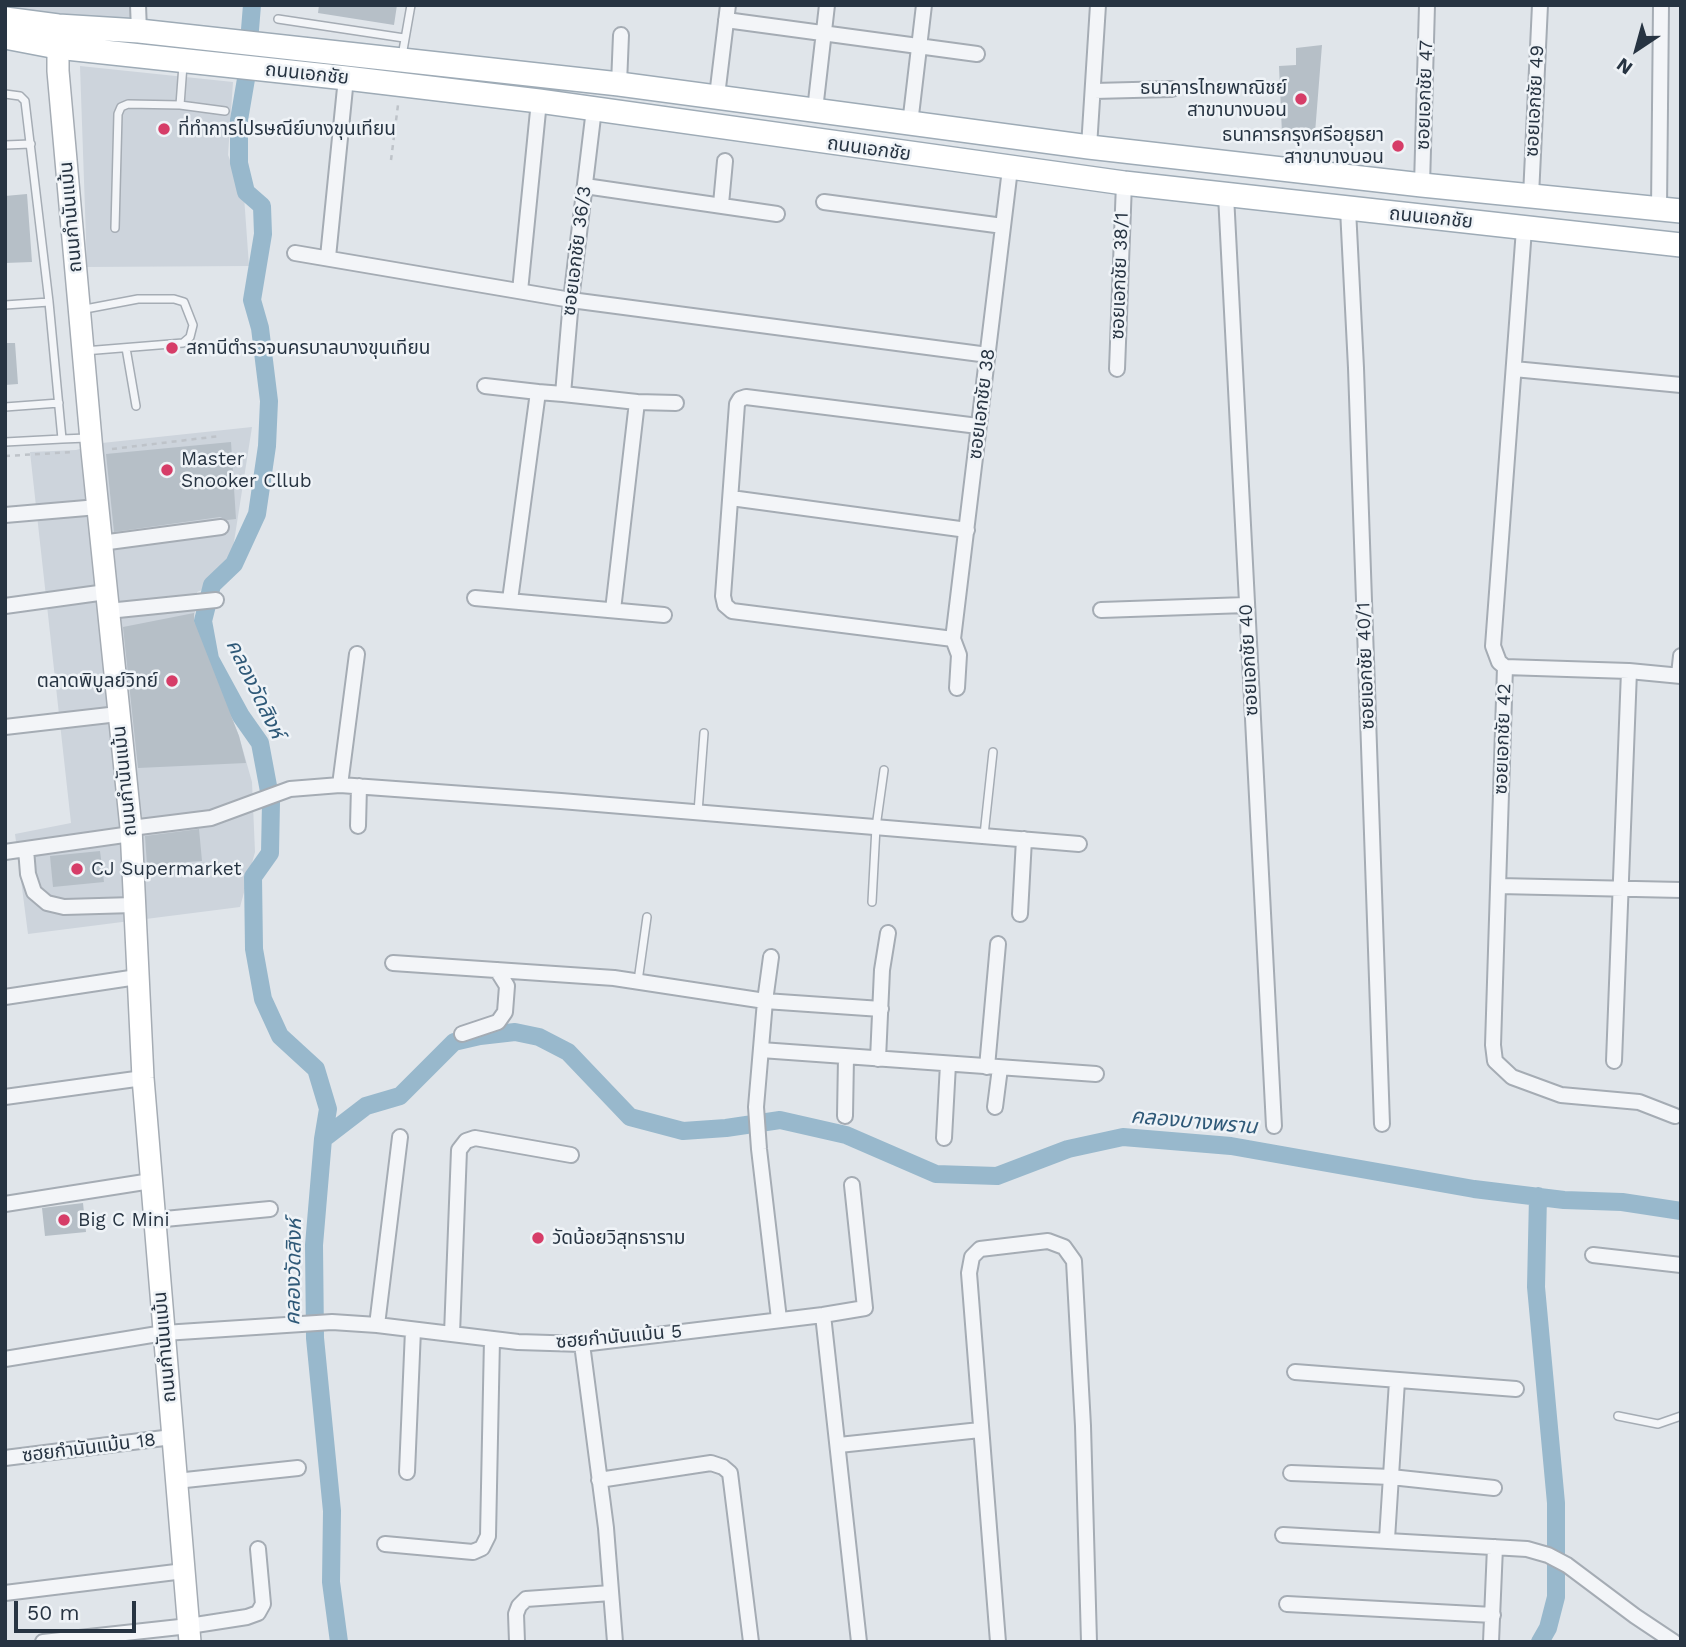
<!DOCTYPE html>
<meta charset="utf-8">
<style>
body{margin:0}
#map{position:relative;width:1686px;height:1647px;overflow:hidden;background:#e0e5ea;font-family:"Work Sans",sans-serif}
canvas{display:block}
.frame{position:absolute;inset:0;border:7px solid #273442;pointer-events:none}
.north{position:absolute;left:1602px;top:14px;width:70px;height:70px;-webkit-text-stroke:5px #eff3f7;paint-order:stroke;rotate:216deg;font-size:19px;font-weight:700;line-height:28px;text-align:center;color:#273442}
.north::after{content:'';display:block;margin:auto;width:24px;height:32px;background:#273442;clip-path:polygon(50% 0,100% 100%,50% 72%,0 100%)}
.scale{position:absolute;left:14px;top:1601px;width:122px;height:32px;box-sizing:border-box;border:4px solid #273442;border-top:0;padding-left:9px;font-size:21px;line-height:24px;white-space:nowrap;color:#273442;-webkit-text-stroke:5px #eff3f7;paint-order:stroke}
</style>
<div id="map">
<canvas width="1686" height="1647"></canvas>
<div class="frame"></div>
<div class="north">N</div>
<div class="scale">50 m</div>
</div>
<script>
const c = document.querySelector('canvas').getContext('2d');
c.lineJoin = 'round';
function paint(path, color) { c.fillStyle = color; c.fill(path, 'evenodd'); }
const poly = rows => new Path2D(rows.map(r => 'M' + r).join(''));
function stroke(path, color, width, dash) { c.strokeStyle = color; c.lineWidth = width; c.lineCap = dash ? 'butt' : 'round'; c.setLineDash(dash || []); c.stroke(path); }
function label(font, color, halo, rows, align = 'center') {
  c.font = font + ' "Work Sans","Noto Sans Thai",sans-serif'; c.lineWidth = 5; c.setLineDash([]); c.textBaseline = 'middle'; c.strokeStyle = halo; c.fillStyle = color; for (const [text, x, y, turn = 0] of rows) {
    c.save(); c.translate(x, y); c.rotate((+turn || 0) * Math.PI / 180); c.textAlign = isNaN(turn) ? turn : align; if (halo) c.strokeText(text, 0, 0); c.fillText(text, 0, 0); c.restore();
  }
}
paint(poly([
 [5,5,132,5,133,21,27,13,5,9],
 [80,66,233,82,228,155,244,196,249,266,87,267],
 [252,427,228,580,197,592,194,621,239,736,252,782,255,852,240,907,28,934,15,834,71,823,30,452,76,450,102,443]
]), '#cdd4dc');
stroke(poly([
 [252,5,246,79,239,120,239,163,246,192,262,206,263,234,252,300,260,328,269,401,267,446,257,514,234,564,212,585,203,621,210,659,241,716,260,743,271,802,270,853,253,877,254,949,263,999,280,1036,316,1069,328,1109,323,1139,314,1245,315,1338,332,1511,331,1582,339,1642],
 [323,1139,366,1106,400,1096,454,1042,480,1036,515,1032,539,1037,568,1052,630,1117,683,1131,726,1128,780,1120,846,1135,936,1174,997,1176,1068,1149,1123,1137,1231,1146,1474,1189,1564,1200,1622,1202,1681,1211],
 [1538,1196,1536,1287,1556,1503,1556,1597,1548,1628,1540,1642]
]), '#98b8cc', 18);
paint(poly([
 [319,5,397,5,394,25,318,13],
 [1322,45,1315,133,1282,134,1279,66,1296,65,1296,48],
 [27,194,32,262,5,263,5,196],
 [5,343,15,343,18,384,5,385],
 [231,442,236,519,227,520,220,517,114,532,106,454],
 [194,613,194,621,239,736,246,763,138,768,123,627],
 [199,829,202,861,147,865,145,836],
 [100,851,104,882,53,887,50,856],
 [83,1203,86,1232,45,1236,42,1208]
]), '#b6bfc7');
const lane = poly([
 [278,19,404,38],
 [402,56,411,5],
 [5,94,20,96,25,101,49,302,62,439,87,438],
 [180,105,183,65],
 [5,145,31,144],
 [115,228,118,114,121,107,128,104,180,105,225,111],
 [5,305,49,302],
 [80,310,138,299,174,299,184,302,193,325,190,337,183,343,84,351],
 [126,348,136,406],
 [5,407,59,403],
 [5,442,62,439],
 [698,812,704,733],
 [984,835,993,752],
 [872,902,876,827,884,770],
 [638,981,647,917],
 [1618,1416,1658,1424,1681,1416]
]);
const street = poly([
 [138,5,139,31],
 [726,20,977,54],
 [619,84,621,35],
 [1094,91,1172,89],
 [717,96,728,5],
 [815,110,827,5],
 [910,124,924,5],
 [1089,147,1098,5],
 [1422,185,1427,5],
 [585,186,777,214],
 [1226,195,1274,1126],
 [1531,196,1540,5],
 [824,202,1003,226],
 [721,204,725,161],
 [1348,209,1356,368,1382,1124],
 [1659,209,1661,5],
 [1524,229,1493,646,1499,662,1505,667,1493,1045,1495,1061,1512,1077,1561,1095,1639,1102,1675,1116],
 [295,253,571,300,988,355],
 [328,257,346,78],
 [520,291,539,101],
 [1117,369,1124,183],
 [1514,369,1681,385],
 [485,386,538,392],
 [563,394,571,300,594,109],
 [637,402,676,403],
 [731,498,967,530],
 [5,515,98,507],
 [101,543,221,527],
 [475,598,664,615],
 [510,600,538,392,563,394,637,402,613,610],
 [5,606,106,592],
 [1101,610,1246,605],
 [108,611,216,600],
 [953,639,732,611,725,605,723,596,737,404,740,399,746,397,978,426],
 [1505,667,1629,671,1681,676],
 [1679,675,1681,656],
 [957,688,959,655,953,639,1010,169],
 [5,727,118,714],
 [340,785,357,654],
 [358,826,359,786],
 [131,828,211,818,290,789,340,785,561,801,1079,844],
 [26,849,28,874,34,892,47,903,64,907,134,905],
 [5,852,131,834],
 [1499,886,1681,890],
 [1020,914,1024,839],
 [393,963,614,978,765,1001,771,957],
 [5,997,137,977],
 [462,1034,498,1022,505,1012,507,986,497,970],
 [761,1050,1096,1074],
 [878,1059,882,970,888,933],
 [1614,1061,1629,671],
 [987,1067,998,944],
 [5,1097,143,1078],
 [995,1107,1000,1068],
 [845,1116,846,1057],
 [944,1138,948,1064],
 [5,1204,151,1181],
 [154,1220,270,1209],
 [1593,1255,1681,1265],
 [823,1315,859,1642],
 [779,1319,759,1149,756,1107,765,1001,881,1009],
 [377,1325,400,1137],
 [452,1334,459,1150,466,1141,475,1138,571,1155],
 [582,1344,606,1528,615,1642],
 [5,1359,164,1333,332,1322,377,1325,518,1342,582,1344,823,1315,865,1308,852,1185],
 [1295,1372,1516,1389],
 [839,1445,980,1430],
 [5,1458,172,1437],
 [407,1472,413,1330],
 [1291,1473,1391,1477,1494,1488],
 [599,1480,711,1463,723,1467,730,1473,751,1642],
 [176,1481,298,1468],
 [1283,1535,1527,1549,1548,1555,1567,1565,1635,1616,1674,1642],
 [1387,1539,1397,1381],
 [385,1544,473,1552,482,1548,488,1536,492,1339],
 [5,1593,184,1571],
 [1287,1604,1493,1615],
 [43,1642,189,1626,247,1617,258,1613,263,1604,258,1549],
 [517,1642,516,1614,519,1606,526,1599,611,1593],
 [998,1642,969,1273,972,1257,980,1249,1048,1241,1064,1247,1074,1261,1083,1426,1089,1642],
 [1491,1642,1495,1547]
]);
const secondary = poly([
 [58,29,58,71,92,451,131,828,143,1078,190,1642]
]);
const primary = poly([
 [5,19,58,26,139,31,619,84,1089,147,1422,185,1681,211],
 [5,37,57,47,346,78,539,101,1124,183,1681,245]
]);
stroke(lane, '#a5acb4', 10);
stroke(street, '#a5acb4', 18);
stroke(secondary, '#a5acb4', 24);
stroke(primary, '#9eabb6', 26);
stroke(poly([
 [391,160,398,105],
 [112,449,220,436],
 [5,456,74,452]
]), '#bec3c9', 2.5, [5, 5]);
stroke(lane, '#f3f5f8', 7);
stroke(street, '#f3f5f8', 14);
stroke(secondary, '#fff', 21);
stroke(primary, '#fff', 23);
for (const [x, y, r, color] of [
 [1301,99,7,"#d63d68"],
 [164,129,7,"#d63d68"],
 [1398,146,7,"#d63d68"],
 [172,348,7,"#d63d68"],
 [167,470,7,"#d63d68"],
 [172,681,7,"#d63d68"],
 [77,869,7,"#d63d68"],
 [64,1220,7,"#d63d68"],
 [538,1238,7,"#d63d68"]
]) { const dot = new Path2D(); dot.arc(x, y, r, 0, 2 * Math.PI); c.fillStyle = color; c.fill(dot); stroke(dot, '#eff3f7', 2.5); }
label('19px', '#273442', '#eff3f7', [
 ["ถนนเอกชัย",307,74,6],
 ["ซอยเอกชัย 47",1425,95,-88],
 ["ซอยเอกชัย 49",1535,101,-87],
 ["ถนนเอกชัย",869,149,8],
 ["ถนนกำนันแม้น",71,217,-95],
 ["ถนนเอกชัย",1431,218,6],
 ["ซอยเอกชัย 36/3",577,251,-83],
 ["ซอยเอกชัย 38/1",1120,276,-88],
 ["ซอยเอกชัย 38",982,404,-83],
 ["ซอยเอกชัย 40",1249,660,-93],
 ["ซอยเอกชัย 40/1",1366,666,-92],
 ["ซอยเอกชัย 42",1503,739,-88],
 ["ถนนกำนันแม้น",125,781,-96],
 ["ซฮยกำนันแม้น 5",619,1337,-5],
 ["ถนนกำนันแม้น",165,1347,-95],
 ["ซฮยกำนันแม้น 18",89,1448,-7]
]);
label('19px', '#273442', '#eff3f7', [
 ["ธนาคารไทยพาณิชย์",1287,88,"right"],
 ["สาขาบางบอน",1287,110,"right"],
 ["ที่ทำการไปรษณีย์บางขุนเทียน",178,129],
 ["ธนาคารกรุงศรีอยุธยา",1384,135,"right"],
 ["สาขาบางบอน",1384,157,"right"],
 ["สถานีตำรวจนครบาลบางขุนเทียน",186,348],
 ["Master",181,459],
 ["Snooker Cllub",181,481],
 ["ตลาดพิบูลย์วิทย์",158,681,"right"],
 ["CJ Supermarket",91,869],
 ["Big C Mini",78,1220],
 ["วัดน้อยวิสุทธาราม",552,1238]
], 'left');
label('italic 21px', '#2f5978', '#eff3f7', [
 ["คลองวัดสิงห์",255,689,64],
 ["คลองบางพราน",1194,1122,5],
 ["คลองวัดสิงห์",294,1272,-89]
]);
</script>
